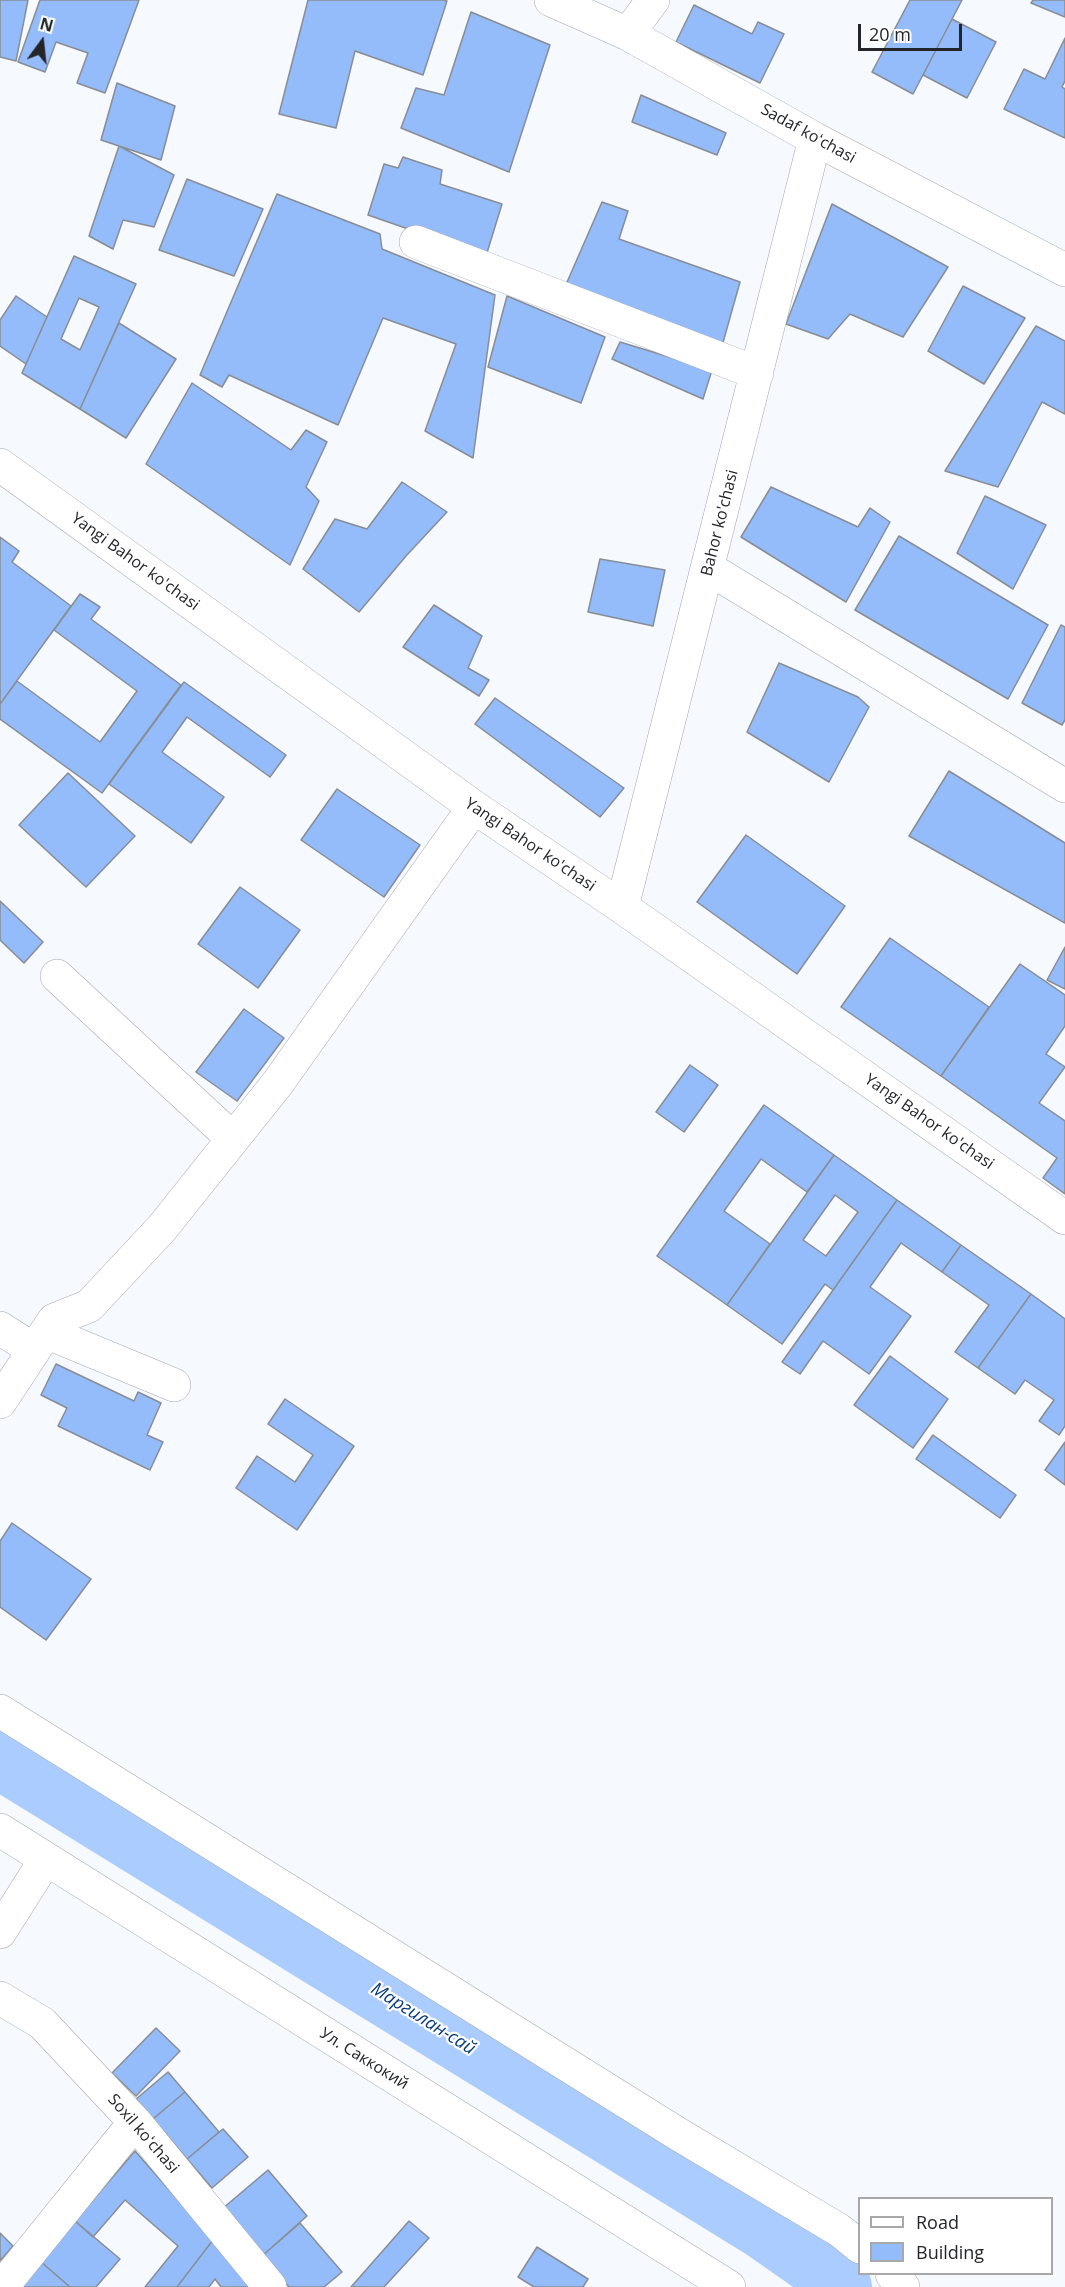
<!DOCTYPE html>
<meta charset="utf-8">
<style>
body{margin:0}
#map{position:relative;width:1065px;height:2287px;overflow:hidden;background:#f6f9fe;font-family:"Open Sans",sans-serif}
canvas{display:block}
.legend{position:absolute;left:858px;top:2197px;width:195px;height:78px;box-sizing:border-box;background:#fff;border:2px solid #a7a8a9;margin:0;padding:8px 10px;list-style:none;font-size:18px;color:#232528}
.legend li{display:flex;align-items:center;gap:12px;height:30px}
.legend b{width:30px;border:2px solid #a7a8a9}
.north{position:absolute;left:12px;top:12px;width:60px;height:60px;-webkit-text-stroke:4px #fff;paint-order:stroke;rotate:15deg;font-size:16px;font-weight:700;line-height:24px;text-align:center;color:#232528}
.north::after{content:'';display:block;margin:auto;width:21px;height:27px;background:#232528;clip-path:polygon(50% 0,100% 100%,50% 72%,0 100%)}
.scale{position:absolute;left:858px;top:24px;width:104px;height:27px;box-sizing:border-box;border:3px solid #232528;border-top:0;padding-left:8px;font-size:18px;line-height:21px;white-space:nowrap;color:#232528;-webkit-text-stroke:4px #fff;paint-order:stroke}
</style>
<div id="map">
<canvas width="1065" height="2287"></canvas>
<ul class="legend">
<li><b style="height:8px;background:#fff"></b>Road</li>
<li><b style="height:16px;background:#94bcfb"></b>Building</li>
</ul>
<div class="north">N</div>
<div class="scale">20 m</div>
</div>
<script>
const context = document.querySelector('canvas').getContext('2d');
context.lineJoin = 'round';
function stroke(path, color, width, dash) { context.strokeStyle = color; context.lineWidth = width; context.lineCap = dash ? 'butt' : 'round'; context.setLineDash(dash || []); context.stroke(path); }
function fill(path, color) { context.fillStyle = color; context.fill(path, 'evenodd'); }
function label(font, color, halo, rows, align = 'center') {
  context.font = font + ' "Open Sans",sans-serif'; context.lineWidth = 4.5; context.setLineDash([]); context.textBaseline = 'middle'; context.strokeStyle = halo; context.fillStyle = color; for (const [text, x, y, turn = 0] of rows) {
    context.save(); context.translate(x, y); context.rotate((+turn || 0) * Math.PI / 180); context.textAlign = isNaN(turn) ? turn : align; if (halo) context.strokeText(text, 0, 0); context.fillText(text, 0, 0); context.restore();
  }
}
stroke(new Path2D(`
 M0,1758L763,2228L820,2268L841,2287`), '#abccfe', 62);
const building = new Path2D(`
 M0,0H28L16,61L0,57Z
 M40,0H139L105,93L77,83L88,53L56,42L45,72L18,62Z
 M308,0H443L447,1L423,75L355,51L336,128L279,114Z
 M910,0H962L913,94L872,72Z
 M1033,0H1065V17L1031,3Z
 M694,5L752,34L758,22L784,34L760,83L676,42Z
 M471,12L550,45L509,172L401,128L416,88L444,95Z
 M952,19L996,42L967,98L923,75Z
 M1065,38V81L1062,87L1065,89V138L1004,109L1024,69L1045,79Z
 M117,83L175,106L161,160L101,140Z
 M641,95L726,133L717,155L632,122Z
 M119,146L174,175L154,227L123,220L113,249L89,236Z
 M403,157L442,170L440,184L502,204L486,256L368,215L384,164L398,168Z
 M187,179L263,209L234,276L159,250Z
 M277,194L380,234L382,249L495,295L473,458L425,431L456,344L383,318L338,425L229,375L222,387L200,375Z
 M602,202L628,211L619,239L740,282L722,346L564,289Z
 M832,204L948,267L903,337L850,314L828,339L786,324Z
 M74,256L136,284L80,409L22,373ZM79,298L99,307L80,350L61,339Z
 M963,286L1025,318L984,384L928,351Z
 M16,296L47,317L26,364L0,346V320Z
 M507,296L605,337L581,403L488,367Z
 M119,323L176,359L126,438L80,409Z
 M1036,326L1065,341V414L1042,402L998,487L945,471Z
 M620,342L712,370L703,399L612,359Z
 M192,383L291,450L306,430L327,442L306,487L319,501L290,565L146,464Z
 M402,482L447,512L406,556L359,612L303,569L335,519L367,529Z
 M771,487L858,527L870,508L890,522L846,602L741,537Z
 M985,496L1046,525L1013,589L957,553Z
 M899,536L1048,625L1008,699L855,610Z
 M0,537L19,551L12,562L71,606L0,704Z
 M600,559L665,570L653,626L588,612Z
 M80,594L100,607L91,619L181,685L102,793L0,719V704L17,681L100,742L137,691L54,630Z
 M434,605L482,636L468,668L489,680L479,696L403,647Z
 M1061,625L1065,627V720L1062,725L1022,703Z
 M779,663L858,697L869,707L829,782L747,732Z
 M184,682L286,755L270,777L187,717L162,752L224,797L191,843L109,784Z
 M495,698L624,788L600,817L475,724Z
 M949,771L1065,843V923L909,836Z
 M68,773L135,836L86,887L19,825Z
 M337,789L420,845L384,897L301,840Z
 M746,835L845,906L797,974L697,902Z
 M240,887L300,930L258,988L198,944Z
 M0,901L43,942L24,963L0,940Z
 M890,938L989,1007L941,1076L841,1007Z
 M1065,947V989L1047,980Z
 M1020,964L1065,995V1026L1046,1054L1065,1067L1039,1103L1065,1121V1194L1043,1178L1057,1158L941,1076Z
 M244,1009L284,1038L237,1101L196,1072Z
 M690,1065L718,1085L684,1132L656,1112Z
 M764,1105L834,1155L807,1192L761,1159L724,1211L770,1244L727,1305L657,1256Z
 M834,1155L897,1200L833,1290L825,1284L782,1344L727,1305ZM835,1195L858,1212L826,1256L803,1240Z
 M897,1200L961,1245L942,1272L901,1243L870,1287L911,1316L869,1374L823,1341L800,1374L782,1362Z
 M961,1245L1031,1294L978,1368L955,1352L989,1305L942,1272Z
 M1031,1294L1065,1319V1426L1059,1435L1039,1421L1054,1400L1025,1380L1015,1394L978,1368Z
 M890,1356L948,1399L913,1448L854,1405Z
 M56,1364L134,1401L138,1392L161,1403L147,1435L163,1442L150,1470L58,1426L67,1408L41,1395Z
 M285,1399L354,1446L297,1530L236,1488L257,1456L295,1482L313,1455L268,1424Z
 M933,1435L1016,1495L1000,1518L916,1459Z
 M1065,1442V1485L1045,1470Z
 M12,1523L91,1579L46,1640L0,1607V1541Z
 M156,2028L180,2051L136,2096L112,2073Z
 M168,2072L185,2092L153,2119L136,2099Z
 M185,2092L219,2132L187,2159L153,2119Z
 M223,2129L248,2157L212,2188L187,2159Z
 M135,2151L213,2240L177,2287H145L178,2246L125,2200L93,2237L75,2221Z
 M268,2170L307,2216L262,2256L222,2209Z
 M75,2221L120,2259L96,2287H70L40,2261Z
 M409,2221L429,2238L384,2287H351Z
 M300,2223L342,2272L324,2287H289L262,2256Z
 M0,2233L13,2246L0,2261Z
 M213,2240L250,2287H221L215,2279L209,2287H177Z
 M537,2247L588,2279L583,2287H534L518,2277Z
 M40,2261L70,2287H18Z`);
fill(building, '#94bcfb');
stroke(building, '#888d95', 1.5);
const minor = new Path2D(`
 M551,0L628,34L815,139L1065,270
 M628,34L653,0
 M416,242L757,373
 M0,465L474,807L622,907L1065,1218
 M708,568L1065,786
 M622,907L815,139
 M57,976L233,1139
 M0,1328L34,1350
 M46,1332L174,1385
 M0,1402L54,1320L89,1306L162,1228L277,1084L474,807
 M0,1711L678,2134L839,2230L860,2247
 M0,1830L729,2287
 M0,1932L46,1859
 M0,1998L42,2023L135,2122L270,2287
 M892,2274L903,2287
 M2,2287L135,2122`);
stroke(minor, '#a4a9b1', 34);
stroke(minor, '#fff', 33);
label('16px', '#232528', '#fff', [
 ["Sadaf koʻchasi",808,134,29],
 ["Bahor ko'chasi",720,523,-76],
 ["Yangi Bahor ko'chasi",135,562,36],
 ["Yangi Bahor ko'chasi",530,845,34],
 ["Yangi Bahor ko'chasi",929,1122,35],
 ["Ул. Саккокий",364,2059,32],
 ["Soxil koʻchasi",143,2134,49]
]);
label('italic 18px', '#073980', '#fff', [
 ["Маргилан-сай",423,2019,32]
]);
</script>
